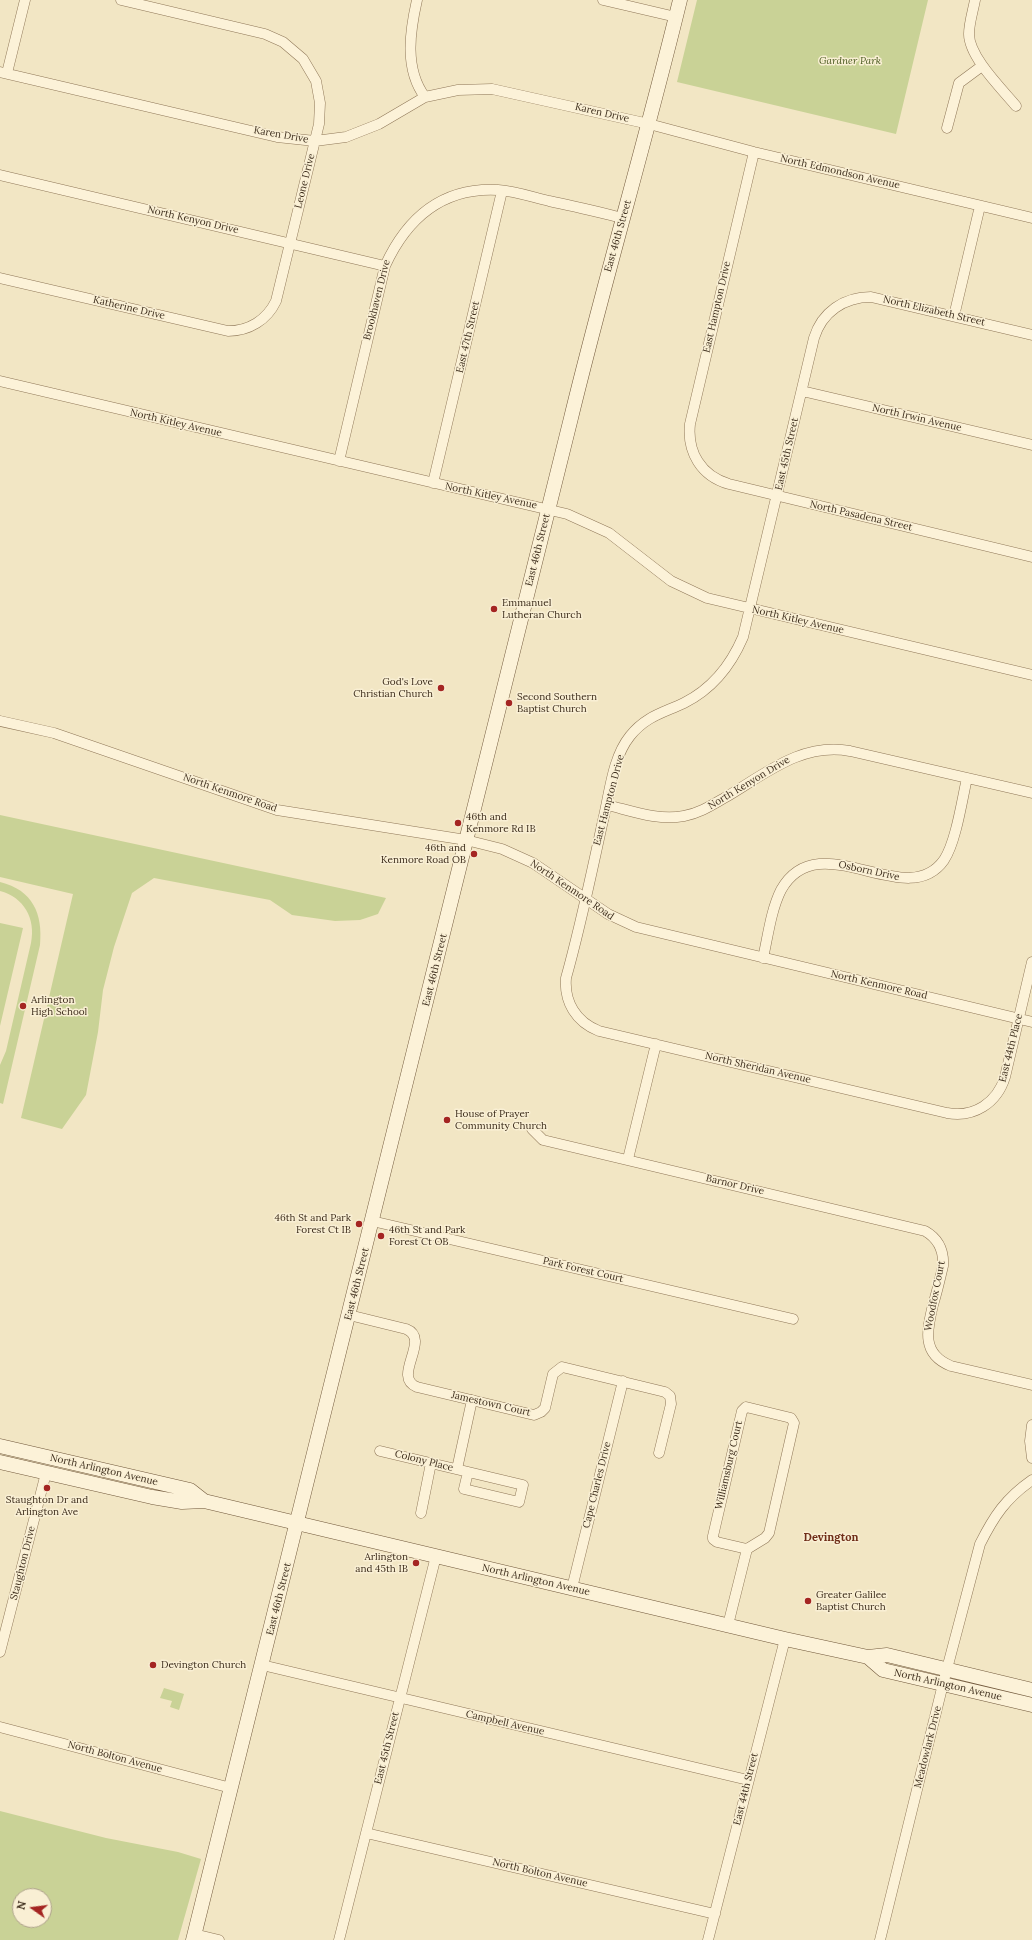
<!DOCTYPE html>
<style>
body{margin:0}
#map{position:relative;width:1032px;height:1940px;overflow:hidden;background:#f2e6c4;font-family:Lora,serif}
canvas{display:block}
.north{position:absolute;left:12px;top:1888px;width:40px;height:40px;box-sizing:border-box;background:#f9efd4;border:1px solid #aea28b;border-radius:50%;rotate:284deg;font-size:11px;font-weight:700;line-height:16px;text-align:center;color:#3e2e1d}
.north::after{content:'';display:block;margin:auto;width:14px;height:18px;background:#a42522;clip-path:polygon(50% 0,100% 100%,50% 72%,0 100%)}
</style>
<div id="map">
<canvas width="1032" height="1940"></canvas>
<div class="north">N</div>
</div>
<script>
const context = document.querySelector('canvas').getContext('2d');
context.lineJoin = 'round';
function fill(path, color) { context.fillStyle = color; context.fill(path, 'evenodd'); }
function stroke(path, color, width, dash) { context.strokeStyle = color; context.lineWidth = width; context.lineCap = dash ? 'butt' : 'round'; context.setLineDash(dash || []); context.stroke(path); }
function label(font, color, halo, rows, align = 'center') {
  context.font = font + ' Lora,serif'; context.lineWidth = 3; context.setLineDash([]); context.textBaseline = 'middle'; context.strokeStyle = halo; context.fillStyle = color; for (const [text, x, y, turn = 0] of rows) {
    context.save(); context.translate(x, y); context.rotate((+turn || 0) * Math.PI / 180); context.textAlign = isNaN(turn) ? turn : align; if (halo) context.strokeText(text, 0, 0); context.fillText(text, 0, 0); context.restore();
  }
}
fill(new Path2D(`
 M697,0H928L896,134L677,82Z
 M0,815L386,898L378,914L360,920L335,921L292,915L270,900L154,878L132,893L114,947L103,990L98,1032L86,1095L62,1129L21,1118L73,894L0,877Z
 M0,882C33,890 43,914 40,945L3,1104L0,1103V1065L6,1051L31,943C36,919 24,897 0,891Z
 M0,923L23,928L0,1026Z
 M164,1688L184,1694L179,1710L170,1707L172,1701L160,1698Z
 M0,1811L106,1838L178,1852L201,1859L178,1940H0ZM20,1896H44V1920H20Z`), '#c9d296');
const minor = new Path2D(`
 M417,0C410,31 404,69 425,97
 M603,0L676,17
 M975,0C973,11 969,23 969,34C969,57 1002,89 1016,106
 M0,72L277,137L315,141L346,137L379,124L425,97L458,90L492,89L649,124L754,152L1032,218
 M7,73L25,0
 M947,128L959,83L982,66
 M754,152L690,424C687,452 701,476 729,484L1032,557
 M0,175L385,266
 M0,278L228,331C249,331 267,320 276,301L319,124L320,103L316,81L303,59L283,42L265,34L121,0
 M954,316L980,206
 M1032,335L871,297C844,297 822,312 814,338L743,637C731,665 712,689 684,703C663,713 646,716 630,736C613,757 610,790 604,816C592,870 581,925 566,978C564,1002 576,1022 599,1031L947,1113C974,1118 997,1103 1005,1077L1032,962
 M0,381L567,514L609,533L671,581L707,598L1032,675
 M802,391L1032,445
 M339,461L385,266C407,218 442,187 498,190C515,191 532,197 549,201C574,206 598,212 623,218
 M433,483L502,191
 M0,721L54,733L277,810L466,840L502,849L533,863L608,914L636,927L1032,1022
 M607,805C632,811 658,821 684,816C700,813 712,805 726,797C765,774 802,742 850,751L1032,793
 M763,958C768,936 771,910 781,890C819,822 906,914 944,860C956,842 962,800 967,778
 M532,1129L543,1140L925,1231C939,1239 944,1251 943,1266C940,1279 937,1292 933,1305C927,1330 921,1354 951,1366L1032,1385
 M628,1159L656,1044
 M372,1221L793,1319
 M349,1315L406,1329C432,1339 391,1377 417,1387L534,1415L541,1412L545,1408L553,1374L562,1367L665,1392L670,1396L671,1404L659,1453
 M746,1407L791,1418L794,1423L769,1533L765,1538L747,1549L717,1542L713,1539V1536L742,1411Z
 M1032,1425L1030,1441L1032,1458
 M380,1451L523,1485L519,1502L464,1489L468,1472
 M457,1469L472,1400
 M421,1513L431,1463
 M572,1588L623,1381
 M728,1625L747,1549
 M0,1652L46,1473
 M262,1665L748,1780
 M0,1727L231,1788
 M366,1833L715,1914
 M194,1934L219,1940
 M339,1940L436,1556
 M708,1940L785,1639
 M880,1940L943,1684L980,1544C994,1516 1006,1498 1032,1480`);
const secondary = new Path2D(`
 M0,1446L190,1490L204,1501
 M0,1462L152,1497L182,1502L204,1501L785,1639L868,1657L887,1655L1032,1690
 M868,1657L883,1670L1032,1705
 M193,1940C319,1433 445,926 571,418C605,278 646,140 680,0`);
stroke(minor, '#8f7758', 11);
stroke(secondary, '#71583b', 15);
stroke(minor, '#fcf2d8', 10);
stroke(secondary, '#fcf2d8', 14);
for (const [x, y, r, color] of [
 [494,609,4,"#a42522"],
 [441,688,4,"#a42522"],
 [509,703,4,"#a42522"],
 [458,823,4,"#a42522"],
 [474,854,4,"#a42522"],
 [23,1006,4,"#a42522"],
 [447,1120,4,"#a42522"],
 [359,1224,4,"#a42522"],
 [381,1236,4,"#a42522"],
 [47,1488,4,"#a42522"],
 [416,1563,4,"#a42522"],
 [808,1601,4,"#a42522"],
 [153,1665,4,"#a42522"]
]) { const dot = new Path2D(); dot.arc(x, y, r, 0, 2 * Math.PI); context.fillStyle = color; context.fill(dot); stroke(dot, '#f9efd4', 1.5); }
label('italic 10px', '#4c5c22', '#f9efd4', [
 ["Gardner Park",850,61]
]);
label('10px', '#3e2e1d', '#f9efd4', [
 ["Karen Drive",602,113,13],
 ["Karen Drive",281,135,10],
 ["North Edmondson Avenue",840,172,13],
 ["Leone Drive",305,181,-76],
 ["North Kenyon Drive",193,220,13],
 ["East 46th Street",618,236,-74],
 ["Brookhaven Drive",377,300,-76],
 ["East Hampton Drive",717,307,-77],
 ["Katherine Drive",129,308,13],
 ["North Elizabeth Street",934,311,13],
 ["East 47th Street",468,337,-77],
 ["North Irwin Avenue",917,418,13],
 ["North Kitley Avenue",176,423,13],
 ["East 45th Street",787,454,-77],
 ["North Kitley Avenue",491,496,12],
 ["North Pasadena Street",861,516,13],
 ["East 46th Street",538,550,-76],
 ["North Kitley Avenue",798,620,13],
 ["North Kenyon Drive",749,783,-31],
 ["North Kenmore Road",230,793,19],
 ["East Hampton Drive",609,800,-75],
 ["Osborn Drive",869,871,12],
 ["North Kenmore Road",572,890,34],
 ["East 46th Street",435,970,-76],
 ["North Kenmore Road",879,985,13],
 ["East 44th Place",1011,1048,-76],
 ["North Sheridan Avenue",758,1068,13],
 ["Barnor Drive",735,1185,13],
 ["Park Forest Court",583,1270,13],
 ["East 46th Street",357,1284,-76],
 ["Woodfox Court",935,1296,-79],
 ["Jamestown Court",491,1404,13],
 ["Colony Place",424,1461,14],
 ["Williamsburg Court",729,1465,-77],
 ["North Arlington Avenue",104,1470,13],
 ["Cape Charles Drive",597,1485,-76],
 ["Staughton Drive",23,1563,-76],
 ["North Arlington Avenue",536,1580,13],
 ["East 46th Street",279,1599,-76],
 ["North Arlington Avenue",948,1685,13],
 ["Campbell Avenue",505,1723,13],
 ["Meadowlark Drive",928,1747,-76],
 ["East 45th Street",387,1748,-76],
 ["North Bolton Avenue",115,1757,15],
 ["East 44th Street",746,1789,-76],
 ["North Bolton Avenue",540,1873,13]
]);
label('10px', '#3e2e1d', '#f9efd4', [
 ["Emmanuel",502,603],
 ["Lutheran Church",502,615],
 ["God's Love",433,682,"right"],
 ["Christian Church",433,694,"right"],
 ["Second Southern",517,697],
 ["Baptist Church",517,709],
 ["46th and",466,817],
 ["Kenmore Rd IB",466,829],
 ["46th and",466,848,"right"],
 ["Kenmore Road OB",466,860,"right"],
 ["Arlington",31,1000],
 ["High School",31,1012],
 ["House of Prayer",455,1114],
 ["Community Church",455,1126],
 ["46th St and Park",351,1218,"right"],
 ["Forest Ct IB",351,1230,"right"],
 ["46th St and Park",389,1230],
 ["Forest Ct OB",389,1242],
 ["Staughton Dr and",47,1500,"center"],
 ["Arlington Ave",47,1512,"center"],
 ["Arlington",408,1557,"right"],
 ["and 45th IB",408,1569,"right"],
 ["Greater Galilee",816,1595],
 ["Baptist Church",816,1607],
 ["Devington Church",161,1665]
], 'left');
label('bold 11px', '#6f2d18', '#f9efd4', [
 ["Devington",831,1538]
]);
</script>
